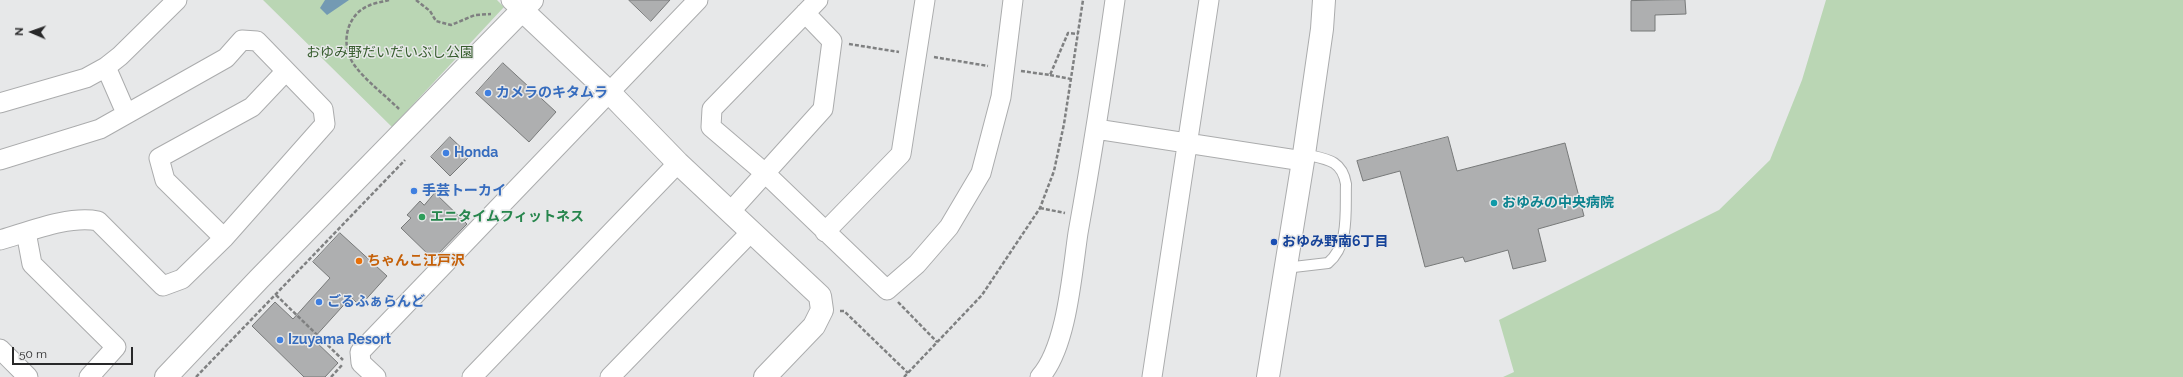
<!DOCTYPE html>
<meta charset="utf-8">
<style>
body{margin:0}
#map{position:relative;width:2183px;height:377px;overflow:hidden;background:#e7e8e9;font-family:Raleway,sans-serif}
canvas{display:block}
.north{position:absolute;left:12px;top:12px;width:40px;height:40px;-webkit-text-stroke:3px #e7e8e9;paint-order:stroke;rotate:272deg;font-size:11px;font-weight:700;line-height:16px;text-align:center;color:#282829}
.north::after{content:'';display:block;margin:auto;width:14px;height:18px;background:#282829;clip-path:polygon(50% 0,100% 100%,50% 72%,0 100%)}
.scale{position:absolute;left:12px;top:347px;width:121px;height:18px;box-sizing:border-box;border:2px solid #282829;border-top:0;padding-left:5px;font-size:12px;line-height:14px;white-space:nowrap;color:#282829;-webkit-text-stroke:3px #e7e8e9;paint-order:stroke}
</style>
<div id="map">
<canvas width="2183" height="377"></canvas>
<div class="north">N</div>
<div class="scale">50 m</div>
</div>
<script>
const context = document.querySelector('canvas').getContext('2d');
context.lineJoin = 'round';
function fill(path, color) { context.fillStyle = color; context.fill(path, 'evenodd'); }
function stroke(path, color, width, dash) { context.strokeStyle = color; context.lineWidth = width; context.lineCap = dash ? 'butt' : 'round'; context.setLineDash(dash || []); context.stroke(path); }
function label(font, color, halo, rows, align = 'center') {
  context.font = font + ' Raleway,"Noto Sans JP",sans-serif'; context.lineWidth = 3; context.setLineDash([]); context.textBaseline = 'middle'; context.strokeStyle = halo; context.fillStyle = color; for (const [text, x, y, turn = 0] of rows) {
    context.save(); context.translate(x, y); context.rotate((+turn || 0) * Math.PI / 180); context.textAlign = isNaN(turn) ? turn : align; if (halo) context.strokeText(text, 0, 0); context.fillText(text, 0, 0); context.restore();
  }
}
fill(new Path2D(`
 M263,0H497L504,7L392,127Z
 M1826,0H2183V377H1503L1514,372L1499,320L1719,210L1770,160L1802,80Z`), '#bad6b4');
fill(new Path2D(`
 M325,0H349L327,15L320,8Z`), '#739ab3');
const building = new Path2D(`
 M629,0H670L651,21Z
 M1685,0L1686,14L1655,15V31H1631V1Z
 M503,63L556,112L529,142L476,93Z
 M450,137L470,156L450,176L431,157Z
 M1448,137L1457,171L1565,143L1584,216L1538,229L1546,261L1513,269L1508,250L1465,262L1463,257L1425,267L1400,171L1363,181L1357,161Z
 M435,193L467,224L433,259L401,228L411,218L407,215L420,201L424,205Z
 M340,233L387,276L360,306L351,297L313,339L338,363L325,377H304L252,326L275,302L293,319L330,278L313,262Z`);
fill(building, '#aeafb0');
stroke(building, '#777979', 1);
const lane = new Path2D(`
 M1285,268L1328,263C1350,245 1345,210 1346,184C1342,159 1325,159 1304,154`);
const street = new Path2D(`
 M511,0L522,10
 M818,0L712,109L711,127L766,174L887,290L917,264L949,227L981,173L1001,97L1013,0
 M106,67L126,113
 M0,103L86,78L106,67L120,56L177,0
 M1096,129L1303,161
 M0,160L100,129L226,58L242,40L257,41L323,109L325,124L224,238L182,279L163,286L98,221C69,215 28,232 0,240
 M730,212L823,109L832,41L805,13
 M26,232L32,264L116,347L89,377
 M825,232L901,154L925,0
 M224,238L165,180L159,158L252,107L286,71
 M0,349L28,377
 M376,377L361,363L360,352L698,0
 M472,377L678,163
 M610,377L751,232
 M1040,377C1067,347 1072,273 1078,233C1092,155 1104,78 1115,0
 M1152,377L1209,0`);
const secondary = new Path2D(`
 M522,10L609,92L678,163L820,296L822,310L814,326L765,377
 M166,377L259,279L532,0
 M1268,377L1303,161L1322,29L1324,0`);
stroke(lane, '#abacad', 12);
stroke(street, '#abacad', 21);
stroke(secondary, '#abacad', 24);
stroke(new Path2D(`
 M389,0C382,2 374,3 368,6C345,16 340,47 355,66C367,82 385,95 399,109
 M416,0L430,11L436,21L451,25L475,15L491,14
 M849,44L899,52
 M934,57L988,66
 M1021,71L1050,75L1068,33L1078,34
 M1050,75L1071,79
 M1040,208L1065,213
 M276,295L343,360
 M898,302L937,342
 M840,311H844L908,373
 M196,377L405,160
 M331,377L343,364
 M904,377L982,295L1040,208L1054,171L1064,124L1083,0`), '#7f8081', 2.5, [4, 2]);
stroke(lane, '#fff', 10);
stroke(street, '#fff', 19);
stroke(secondary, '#fff', 22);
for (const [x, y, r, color] of [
 [488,93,4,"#3f7fe0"],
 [446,153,4,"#3f7fe0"],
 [414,191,4,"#3f7fe0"],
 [1494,203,4,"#0f9aa8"],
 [422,217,4,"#2e9e5b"],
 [1274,242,4,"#1a4fb4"],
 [359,261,4,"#e8710a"],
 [319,302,4,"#3f7fe0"],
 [280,340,4,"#3f7fe0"]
]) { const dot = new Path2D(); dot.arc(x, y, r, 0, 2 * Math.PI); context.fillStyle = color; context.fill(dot); stroke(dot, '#e7e8e9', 1.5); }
label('14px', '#375d2e', '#e7e8e9', [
 ["おゆみ野だいだいぶし公園",390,53]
]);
label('bold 14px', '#366cbe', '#e7e8e9', [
 ["カメラのキタムラ",496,93],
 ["Honda",454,153],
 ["手芸トーカイ",422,191],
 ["ごるふぁらんど",327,302],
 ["Izuyama Resort",288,340]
], 'left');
label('bold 14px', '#0d838f', '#e7e8e9', [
 ["おゆみの中央病院",1502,203]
], 'left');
label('bold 14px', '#27864d', '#e7e8e9', [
 ["エニタイムフィットネス",430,217]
], 'left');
label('bold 14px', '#164399', '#e7e8e9', [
 ["おゆみ野南6丁目",1282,242]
], 'left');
label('bold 14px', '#c56008', '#e7e8e9', [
 ["ちゃんこ江戸沢",367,261]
], 'left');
</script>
